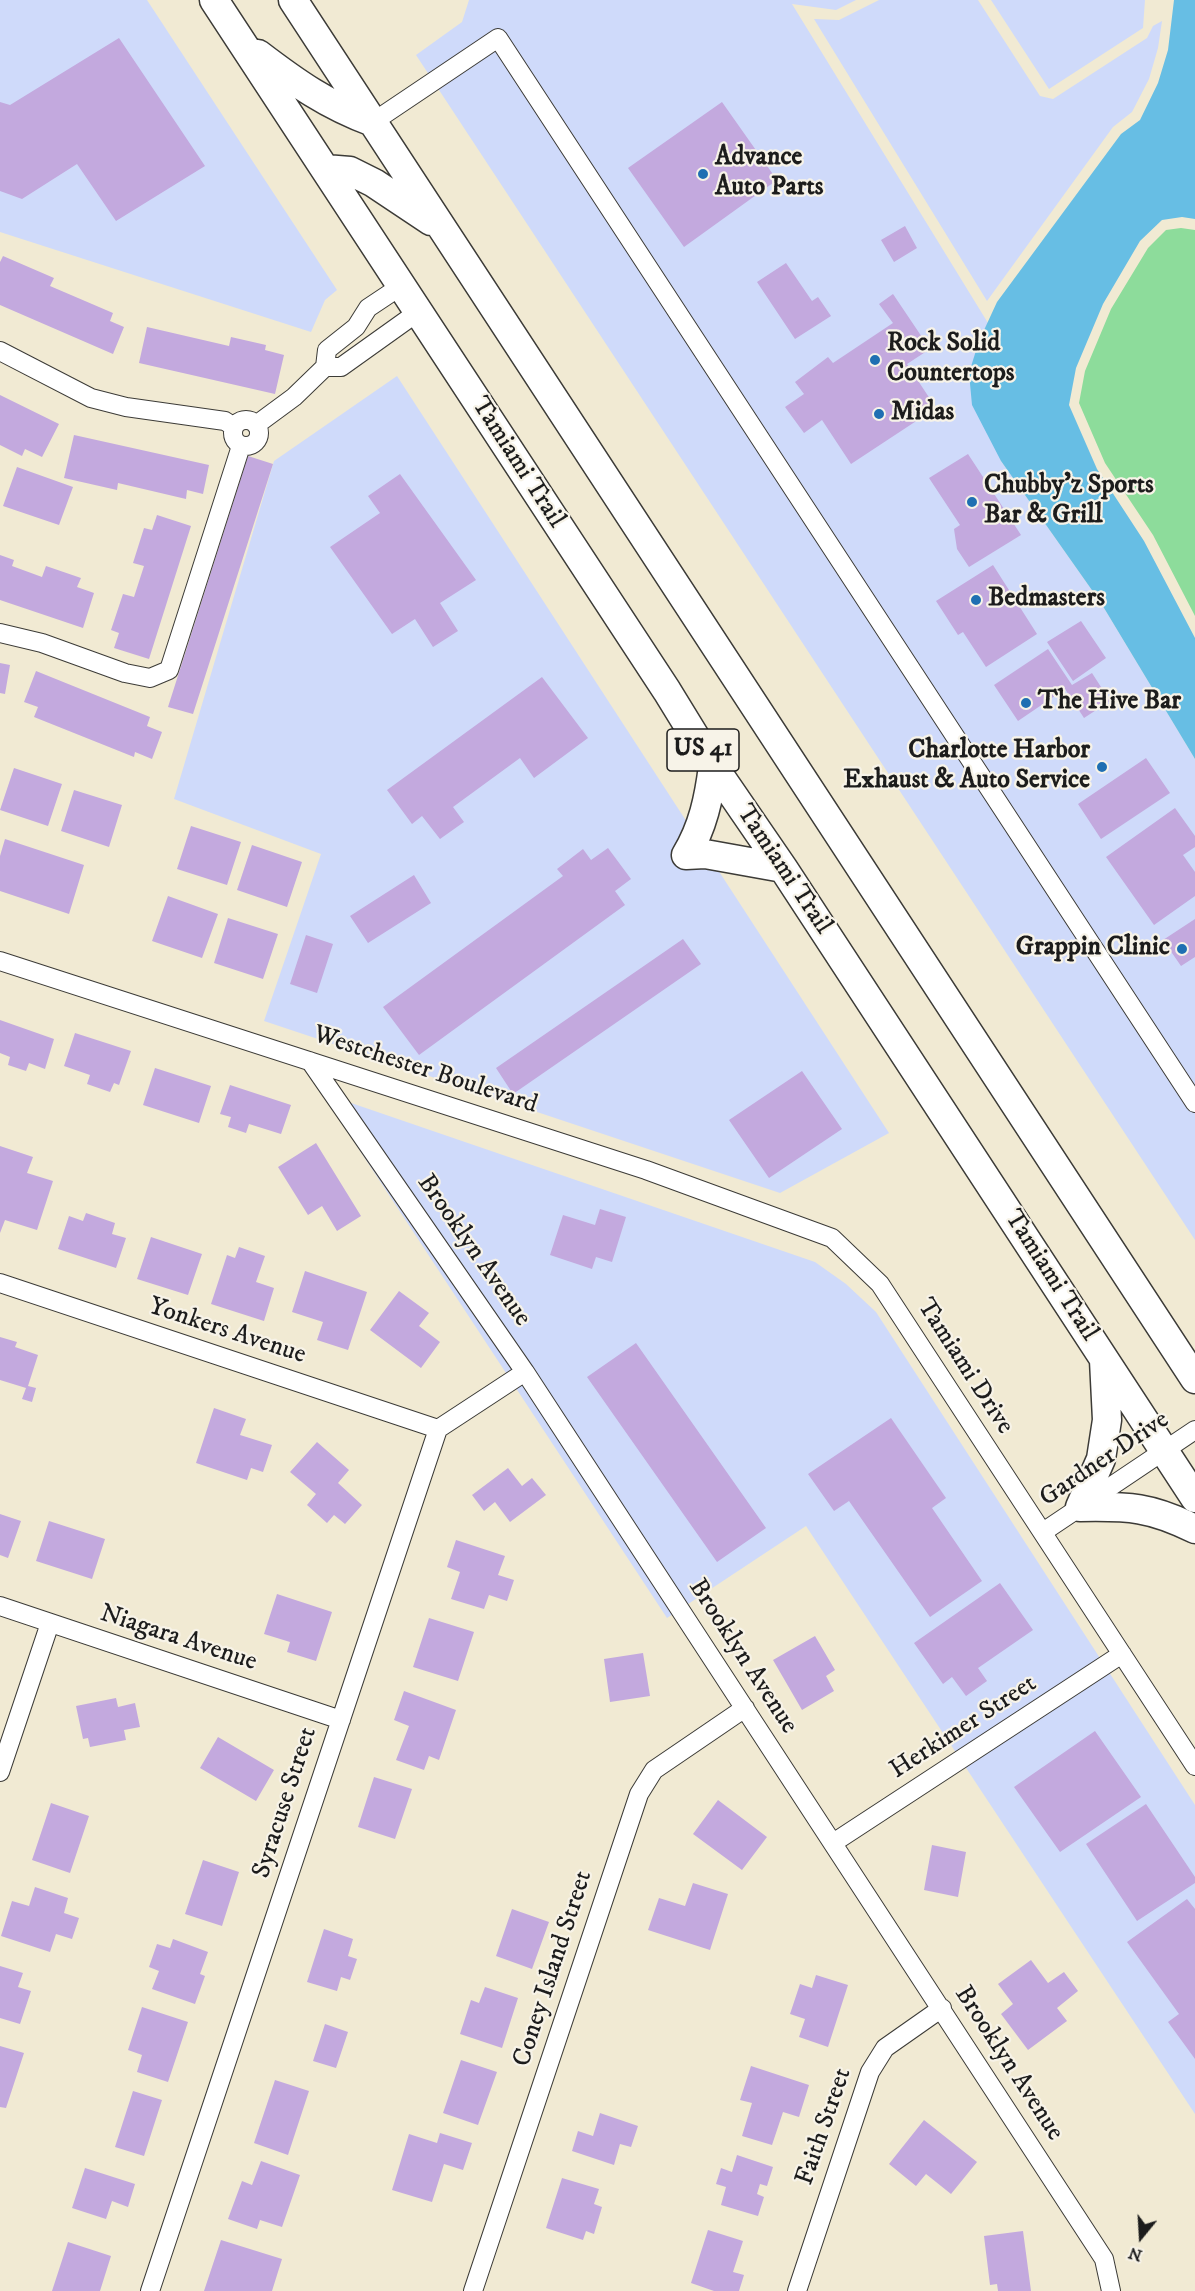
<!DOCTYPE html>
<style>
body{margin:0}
#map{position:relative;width:1195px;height:2291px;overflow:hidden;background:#f1ead3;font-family:"IM FELL DW Pica",serif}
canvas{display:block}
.north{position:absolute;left:1111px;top:2207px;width:60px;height:60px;-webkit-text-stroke:4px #f7f3e8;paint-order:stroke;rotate:198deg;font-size:16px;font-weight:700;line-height:24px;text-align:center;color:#1c1c1c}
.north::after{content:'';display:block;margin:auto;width:21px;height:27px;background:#1c1c1c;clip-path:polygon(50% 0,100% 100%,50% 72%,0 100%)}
</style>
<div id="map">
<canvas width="1195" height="2291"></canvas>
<div class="north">N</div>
</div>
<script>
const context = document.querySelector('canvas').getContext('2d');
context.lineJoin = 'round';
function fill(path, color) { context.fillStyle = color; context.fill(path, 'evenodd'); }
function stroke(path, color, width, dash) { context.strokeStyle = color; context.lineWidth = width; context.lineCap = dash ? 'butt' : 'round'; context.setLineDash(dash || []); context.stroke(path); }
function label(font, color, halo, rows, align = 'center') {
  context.font = font + ' "IM FELL DW Pica",serif'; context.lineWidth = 4.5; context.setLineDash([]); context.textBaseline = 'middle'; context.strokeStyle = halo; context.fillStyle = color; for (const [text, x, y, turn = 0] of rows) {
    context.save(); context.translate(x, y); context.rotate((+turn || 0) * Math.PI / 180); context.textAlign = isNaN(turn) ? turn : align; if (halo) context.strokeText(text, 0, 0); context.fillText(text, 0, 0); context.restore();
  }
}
fill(new Path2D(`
 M0,0H147L337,290L325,300L311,332L0,232Z
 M469,0H856L836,10L792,4L988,323L979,341L1001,461L1101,603L1195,759V1240L416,55L462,22Z
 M879,0H978L1040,96L1053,99L1147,38L1153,26L1162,21L1158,48L1149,79L1132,112L1113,127L987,301L814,19L839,20Z
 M991,0H1145L1143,28L1049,89Z
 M397,376L889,1133L780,1193L264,1021L321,854L174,799L274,461Z
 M322,1093L815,1262L846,1284L876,1312L1195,1805V2114L806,1526L667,1618Z`), '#cfdafa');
fill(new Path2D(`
 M1181,228L1195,230V616L1153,535L1105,463L1079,403L1085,371L1111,309L1148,248L1166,230Z`), '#8ddc9b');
fill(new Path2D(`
 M1174,0H1195V219L1182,217L1162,220L1140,241L1103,304L1076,368L1069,405L1097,469L1144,541L1195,638V759L1101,603L1001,461L972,405L969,373L979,341L997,302L1121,134L1140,120L1158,83L1168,50Z`), '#67bee4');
fill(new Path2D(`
 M119,38L205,166L116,221L77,164L22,199L0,191V102L10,105Z
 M722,102L777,180L684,247L628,168Z
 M905,226L917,248L894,262L881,240Z
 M3,256L54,278L50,286L113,313L110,321L124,327L113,354L0,305V262Z
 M786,263L812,301L818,297L831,316L795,339L757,282Z
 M893,294L930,349L907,364L936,408L851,464L822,420L804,433L785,407L804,394L795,382L828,357L833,363L893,323L879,304Z
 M147,327L229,346L231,337L266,345L265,350L284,355L275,394L139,363Z
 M0,395L59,424L42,457L25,449L22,456L0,445Z
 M74,435L209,465L203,494L187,490L186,499L118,483L117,490L64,478Z
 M968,454L1021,535L969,567L957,549L954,529L960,525L929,478Z
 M248,456L273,464L193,714L168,707Z
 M17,467L73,487L59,525L3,506Z
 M400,474L476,580L440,603L458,631L433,647L415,619L392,634L330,547L380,513L368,496Z
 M157,515L191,526L149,659L114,648L119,633L111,630L123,594L134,597L144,566L133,563L144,528L152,530Z
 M0,555L14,560L12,566L42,577L46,566L81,578L77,587L94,593L83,628L0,600Z
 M993,565L1037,634L986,667L963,632L958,635L936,601Z
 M1081,621L1106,658L1073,681L1047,642Z
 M1048,649L1072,685L1092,673L1110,701L1084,718L1065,689L1018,721L994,685Z
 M0,663L10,665L5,694L0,693Z
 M36,671L150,717L147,726L162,732L152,759L135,752L134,757L34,717L38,707L24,702Z
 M542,677L588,738L534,778L520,758L453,807L464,822L440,839L422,816L412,824L387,790Z
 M1146,758L1170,793L1101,839L1078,804Z
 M14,768L62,784L48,826L0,810Z
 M74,790L122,805L109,847L61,831Z
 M1175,808L1195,836V847L1183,855L1195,872V896L1154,925L1106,857Z
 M191,826L241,842L227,885L177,869Z
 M5,839L84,865L69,914L0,891V856Z
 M252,845L302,862L287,907L237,890Z
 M608,848L631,879L615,891L625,905L419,1055L383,1007L563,876L557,869L583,849L591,860Z
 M414,875L431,903L368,943L350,916Z
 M168,896L218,914L202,958L152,941Z
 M228,918L278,934L263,979L214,963Z
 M1195,919V957L1181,966L1163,940Z
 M306,935L333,944L317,993L290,984Z
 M683,939L701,964L513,1094L496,1068Z
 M0,1020L54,1039L45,1069L29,1063L26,1071L8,1065L10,1057L0,1053Z
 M75,1033L131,1051L119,1085L114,1083L110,1092L87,1084L90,1075L64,1066Z
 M155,1068L211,1086L199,1123L143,1105Z
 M802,1071L842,1129L769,1178L729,1120Z
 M230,1085L291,1105L281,1134L249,1124L246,1133L228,1127L231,1117L220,1114Z
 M316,1143L361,1216L337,1231L322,1206L308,1215L278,1167Z
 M0,1146L33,1157L27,1173L53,1181L37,1230L5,1220L0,1233Z
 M600,1209L626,1217L612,1262L596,1257L592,1269L550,1255L563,1215L595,1225Z
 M86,1213L115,1223L112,1234L126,1238L116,1268L58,1249L69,1216L83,1221Z
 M151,1237L202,1254L188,1295L137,1279Z
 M239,1247L265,1256L256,1282L274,1288L264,1321L211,1304L227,1255L235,1258Z
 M305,1271L367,1292L348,1350L317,1340L323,1322L292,1312Z
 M399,1291L429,1313L419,1326L440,1342L421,1368L370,1330Z
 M0,1337L17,1342L15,1347L38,1355L28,1386L36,1388L32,1402L22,1399L26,1388L0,1380Z
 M636,1343L766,1528L717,1562L587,1377Z
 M214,1408L246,1419L240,1435L272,1445L263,1472L251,1468L247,1480L196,1463Z
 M891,1418L946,1498L932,1508L982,1581L930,1617L849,1501L834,1511L808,1474Z
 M317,1442L349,1470L338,1483L362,1505L345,1524L334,1515L327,1523L307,1505L316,1494L290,1472Z
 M508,1468L522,1486L532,1478L546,1495L510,1522L495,1502L484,1511L472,1495Z
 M0,1514L21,1521L8,1558L0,1555Z
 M49,1521L105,1539L92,1579L36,1561Z
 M456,1540L505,1556L498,1575L514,1580L507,1601L489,1595L484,1609L451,1599L460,1572L447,1567Z
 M1000,1583L1033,1630L978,1668L987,1681L966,1696L952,1677L943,1684L914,1643Z
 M277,1594L332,1612L316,1661L287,1652L290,1642L264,1634Z
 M429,1618L474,1632L458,1681L413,1667Z
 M815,1636L835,1670L826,1676L834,1691L802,1710L773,1660Z
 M643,1653L650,1696L610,1702L604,1659Z
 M404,1691L456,1710L439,1760L429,1756L424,1770L396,1760L409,1726L394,1720Z
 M116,1698L118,1707L135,1703L140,1727L124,1730L126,1740L90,1747L88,1738L83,1739L76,1706Z
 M1095,1731L1141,1797L1060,1852L1014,1787Z
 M218,1737L274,1770L256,1801L200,1768Z
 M374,1777L412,1789L395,1839L358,1827Z
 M718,1800L767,1837L742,1870L693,1834Z
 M51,1803L89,1816L70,1873L32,1860Z
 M1146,1804L1195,1877V1883L1137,1921L1086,1844Z
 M932,1845L966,1852L958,1897L924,1890Z
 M203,1860L239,1872L222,1926L185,1914Z
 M693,1883L728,1894L710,1950L648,1930L659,1898L685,1906Z
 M35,1887L68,1898L64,1913L79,1918L72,1939L56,1934L50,1952L1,1936L12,1901L29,1906Z
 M1187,1899L1195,1909V2059L1168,2022L1179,2014L1127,1942Z
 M512,1909L549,1922L532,1969L496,1956Z
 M324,1929L353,1939L348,1956L357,1959L350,1980L341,1977L337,1991L307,1982Z
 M173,1939L208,1952L200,1974L205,1976L195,2004L152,1989L159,1971L149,1967L157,1944L170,1948Z
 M1031,1960L1048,1983L1064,1972L1078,1991L1057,2008L1067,2021L1028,2050L1001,2014L1013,2004L998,1984Z
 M0,1966L23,1973L18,1987L31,1991L20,2024L0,2018Z
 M816,1975L848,1985L828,2047L799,2037L805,2019L790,2014L800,1984L812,1988Z
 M485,1987L518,1998L502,2048L460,2034L471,2000L479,2003Z
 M142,2007L188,2022L168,2082L137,2072L142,2055L128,2050Z
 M325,2024L348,2032L336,2068L313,2061Z
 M0,2046L24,2053L6,2108L0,2107Z
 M461,2060L497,2072L478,2125L443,2113Z
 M751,2066L809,2085L799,2117L783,2112L772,2145L742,2136L752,2103L740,2100Z
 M275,2080L309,2091L288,2155L254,2143Z
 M133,2091L162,2100L144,2156L115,2147Z
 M600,2113L638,2126L631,2147L620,2144L614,2165L572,2151L578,2131L593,2136Z
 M924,2120L977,2162L951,2194L926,2174L916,2186L889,2164Z
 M440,2133L472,2143L463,2170L444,2164L432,2202L392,2190L409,2134L437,2143Z
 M737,2155L773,2167L767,2186L760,2184L757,2194L764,2197L758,2216L721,2205L726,2187L716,2184L721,2168L732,2172Z
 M261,2161L300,2175L282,2227L260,2220L257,2229L228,2219L242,2181L252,2185Z
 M85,2168L135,2184L128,2207L112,2201L106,2219L72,2208Z
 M562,2178L599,2189L594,2204L602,2207L594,2234L586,2231L583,2240L546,2228Z
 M708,2230L743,2241L733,2272L744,2275L739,2291H714L691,2283Z
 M1023,2231L1031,2291H998L997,2284L990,2285L984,2236Z
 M221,2240L282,2259L272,2291H204Z
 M68,2242L111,2256L100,2291H52Z`), '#c3a9de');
const minor = new Path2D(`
 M373,122L498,38L1195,1103
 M0,351L91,398L126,407L225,421L234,427
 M325,367H341L418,312
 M233 433a13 13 0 1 1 26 0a13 13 0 1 1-26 0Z
 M256,425L294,397L325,367L327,350L356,327L368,308L401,286
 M0,633L42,643L125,673L150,678L169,670L241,446
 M0,961L646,1170L832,1238L880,1284L1195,1766
 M310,1061L525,1372L1104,2259L1111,2291
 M0,1283L438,1429
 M1043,1532L1195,1430
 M0,1606L341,1720
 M0,1772L50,1623
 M833,1843L1122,1654
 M150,2291L438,1429L525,1372
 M473,2291L639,1794L654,1770L745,1708
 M797,2291L870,2072L885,2048L942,2008`);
const primary = new Path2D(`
 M214,0L667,691L713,766L783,868L1195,1498
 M293,0L1195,1379
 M258,54C296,83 327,105 373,122
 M325,169L350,171L374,183L431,221
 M686,855L705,854L783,868
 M686,855C703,827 709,798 713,766
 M1104,1360L1107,1420L1101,1459L1080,1507C1129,1506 1151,1507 1195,1529`);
stroke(minor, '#3c3b37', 20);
stroke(primary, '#3c3b37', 31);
stroke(minor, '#fff', 18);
stroke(primary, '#fff', 28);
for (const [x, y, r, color] of [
 [703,174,6,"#1f6fb2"],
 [875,360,6,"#1f6fb2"],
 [879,414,6,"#1f6fb2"],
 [972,502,6,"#1f6fb2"],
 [976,600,6,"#1f6fb2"],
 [1026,703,6,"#1f6fb2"],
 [1102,767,6,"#1f6fb2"],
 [1182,949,6,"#1f6fb2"]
]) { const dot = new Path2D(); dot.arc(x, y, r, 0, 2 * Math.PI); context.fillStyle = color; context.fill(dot); stroke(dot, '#f7f3e8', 2); }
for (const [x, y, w] of [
 [703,750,72]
]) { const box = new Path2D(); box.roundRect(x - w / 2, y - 21, w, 42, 4.5); context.fillStyle = '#f7f3e8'; context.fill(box); stroke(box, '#1c1c1c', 1.5); }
label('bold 24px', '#1c1c1c', null, [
 ["US 41",703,750]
]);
label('bold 26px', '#1c1c1c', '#f7f3e8', [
 ["Advance",715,159],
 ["Auto Parts",715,189],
 ["Rock Solid",887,345],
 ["Countertops",887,375],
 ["Midas",891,414],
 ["Chubby'z Sports",984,487],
 ["Bar & Grill",984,517],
 ["Bedmasters",988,600],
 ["The Hive Bar",1038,703],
 ["Charlotte Harbor",1090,752,"right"],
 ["Exhaust & Auto Service",1090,782,"right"],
 ["Grappin Clinic",1170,949,"right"]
], 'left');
label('26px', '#1c1c1c', '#f7f3e8', [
 ["Tamiami Trail",517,463,57],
 ["Tamiami Trail",783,870,56],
 ["Westchester Boulevard",425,1071,18],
 ["Brooklyn Avenue",473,1251,55],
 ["Tamiami Trail",1050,1276,57],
 ["Yonkers Avenue",227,1332,18],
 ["Tamiami Drive",964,1367,57],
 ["Gardner Drive",1105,1460,-34],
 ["Niagara Avenue",178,1639,18],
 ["Brooklyn Avenue",742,1657,57],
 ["Herkimer Street",964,1728,-33],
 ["Syracuse Street",286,1803,-72],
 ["Coney Island Street",554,1969,-72],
 ["Brooklyn Avenue",1008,2064,57],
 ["Faith Street",825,2127,-71]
]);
</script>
